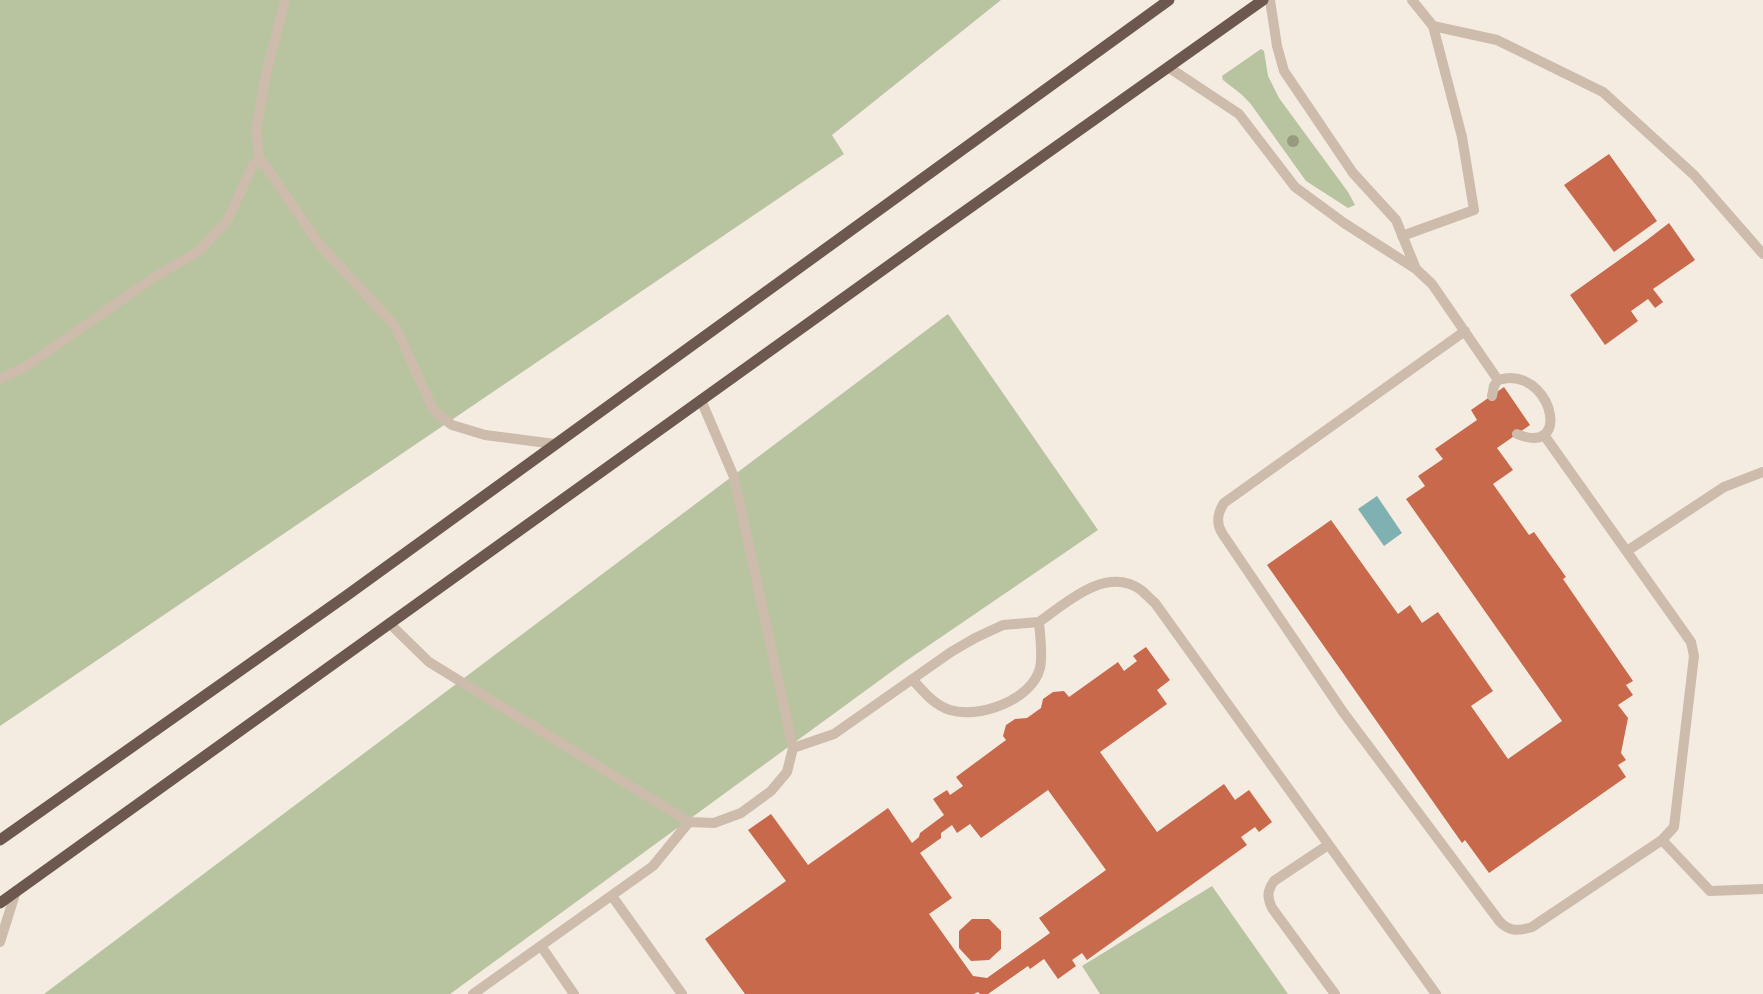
<!DOCTYPE html>
<style>
body{margin:0}
canvas{display:block;background:#f4ebe1}
</style>
<canvas width="1763" height="994"></canvas>
<script>
const context = document.querySelector('canvas').getContext('2d');
context.lineJoin = 'round';
function fill(path, color) { context.fillStyle = color; context.fill(path, 'evenodd'); }
function stroke(path, color, width, dash) { context.strokeStyle = color; context.lineWidth = width; context.lineCap = dash ? 'butt' : 'round'; context.setLineDash(dash || []); context.stroke(path); }
fill(new Path2D(`
 M0,0H1001L832,135L844,154L0,726Z
 M1261,49L1264,51L1268,76L1279,98L1348,192L1355,205L1348,208L1306,181L1250,103L1241,94L1223,80L1222,76Z
 M948,314L1098,530L906,661L450,994H44Z
 M1212,886L1288,994H1100L1082,966Z`), '#b8c4a0');
fill(new Path2D(`
 M1377,496L1402,533L1384,546L1358,509Z`), '#7fb0b2');
fill(new Path2D(`
 M1609,154L1657,221L1614,252L1564,185Z
 M1669,223L1695,260L1653,289L1663,302L1655,308L1648,299L1631,311L1638,321L1605,345L1570,295L1647,240Z
 M1504,387L1530,425L1497,448L1513,470L1493,484L1529,535L1534,532L1566,577L1563,579L1633,681L1626,685L1633,695L1618,705L1628,718L1621,753L1626,760L1618,765L1626,777L1489,873L1465,840L1462,843L1267,565L1331,520L1398,614L1410,605L1422,623L1438,612L1493,691L1471,706L1508,759L1562,721L1406,499L1425,486L1418,476L1443,459L1435,449L1477,420L1471,410Z
 M1146,647L1170,680L1157,690L1167,704L1100,752L1157,832L1224,784L1235,800L1249,790L1272,822L1259,832L1255,827L1241,837L1247,845L1087,960L1082,953L1072,960L1076,966L1058,979L1044,959L1030,969L1028,966L988,994H980L978,992L974,994H745L705,939L786,881L748,830L771,814L808,865L888,808L912,843L919,837L920,833L944,815L933,799L947,790L950,795L963,786L956,777L1006,740L1003,736L1006,725L1015,719L1027,718L1041,708L1043,699L1053,692L1064,691L1069,697L1118,662L1124,671L1137,661L1133,656ZM1048,790L1106,870L1039,918L1050,933L987,978L973,976L929,914L952,898L920,853L941,838V833L952,825L957,833L970,824L981,838Z
 M972,919H989L1001,931V949L989,960L971,961L959,948V931Z`), '#c8694b');
stroke(new Path2D(`
 M1270,0L1277,46L1284,71L1353,173L1396,220L1416,269
 M1412,0L1433,26L1497,40L1603,92L1694,175L1763,254
 M1168,67L1239,114L1295,187L1344,223L1416,269L1432,284L1498,380
 M260,163L256,131L266,74L285,0
 M1402,236L1474,210L1462,137L1433,26
 M1465,331L1224,503C1217,514 1216,523 1222,533L1343,712L1500,922C1510,932 1519,931 1532,927L1662,840L1674,827L1694,656L1691,642L1544,435
 M0,379L25,367L156,276L199,251L227,221L253,165L263,162L319,244L395,326L434,411L452,425L485,435L555,444
 M1492,396L1494,386L1498,380C1502,379 1507,378 1510,378C1554,378 1570,456 1517,434
 M1627,551L1724,487L1763,472
 M1039,622C1066,603 1106,565 1141,590C1146,594 1150,599 1155,603L1436,994
 M389,623L429,662L689,822L714,823L741,813L771,791L787,772L793,748L734,477L701,400
 M793,748L834,734L951,652L975,638L1003,625L1039,622C1040,636 1043,654 1040,668C1032,700 979,719 950,710C934,705 924,692 913,680
 M1662,840L1710,891L1763,889
 M1328,845L1274,881C1267,891 1267,897 1272,908L1335,994
 M612,896L682,994
 M0,942L16,891
 M541,946L574,994
 M473,994L653,866L689,822`), '#cdbbac', 10);
stroke(new Path2D(`
 M0,840L346,596L1169,0
 M0,903L930,236L1263,0`), '#6c584f', 11);
context.fillStyle = '#969b7f';
for (const [x, y] of [
 [1293,141]
]) { context.beginPath(); context.arc(x, y, 6, 0, 2 * Math.PI); context.fill(); }
</script>
